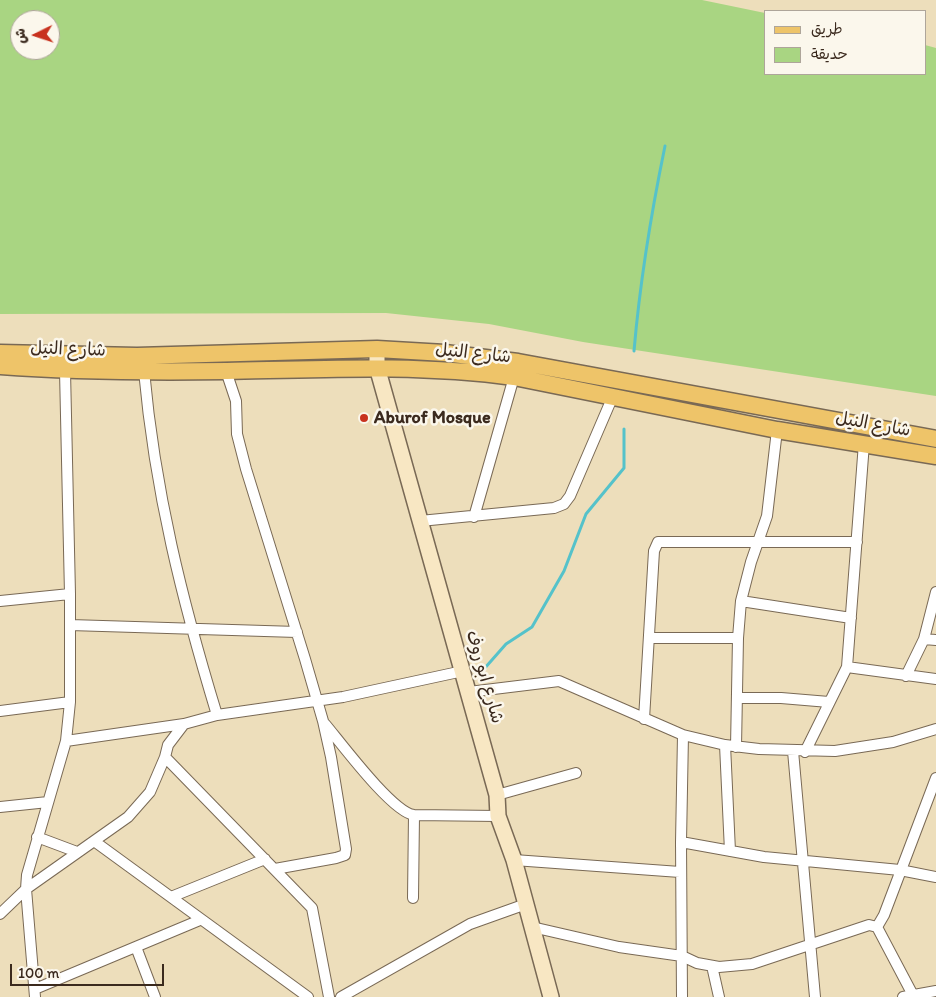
<!DOCTYPE html>
<meta charset="utf-8">
<style>
body{margin:0}
#map{position:relative;width:936px;height:997px;overflow:hidden;background:#eddebb;font-family:Itim,"Playpen Sans Arabic",sans-serif}
canvas{display:block}
.legend{position:absolute;left:764px;top:10px;width:162px;height:65px;box-sizing:border-box;background:#fbf7ec;border:1px solid #aea59a;margin:0;padding:6px 9px;list-style:none;font-size:15px;color:#3b2a1e}
.legend li{display:flex;align-items:center;gap:10px;height:25px}
.legend b{width:25px;border:1px solid #aea59a}
.north{position:absolute;left:10px;top:10px;width:50px;height:50px;box-sizing:border-box;background:#fbf7ec;border:1px solid #aea59a;border-radius:50%;rotate:266deg;font-size:14px;font-weight:700;line-height:20px;text-align:center;color:#3b2a1e}
.north::after{content:'';display:block;margin:auto;width:18px;height:22px;background:#c8321e;clip-path:polygon(50% 0,100% 100%,50% 72%,0 100%)}
.scale{position:absolute;left:10px;top:964px;width:154px;height:22px;box-sizing:border-box;border:2px solid #3b2a1e;border-top:0;padding-left:6px;font-size:15px;line-height:18px;white-space:nowrap;color:#3b2a1e;-webkit-text-stroke:4px #fbf7ec;paint-order:stroke}
</style>
<div id="map">
<canvas width="936" height="997"></canvas>
<ul class="legend">
<li><b style="height:6px;background:#eec469"></b>طريق</li>
<li><b style="height:14px;background:#a9d582"></b>حديقة</li>
</ul>
<div class="north">ش</div>
<div class="scale">100 m</div>
</div>
<script>
const context = document.querySelector('canvas').getContext('2d');
context.lineJoin = 'round';
function fill(path, color) { context.fillStyle = color; context.fill(path, 'evenodd'); }
function stroke(path, color, width, dash) { context.strokeStyle = color; context.lineWidth = width; context.lineCap = dash ? 'butt' : 'round'; context.setLineDash(dash || []); context.stroke(path); }
function label(font, color, halo, rows, align = 'center') {
  context.font = font + ' Itim,"Playpen Sans Arabic",sans-serif'; context.lineWidth = 5; context.setLineDash([]); context.textBaseline = 'middle'; context.strokeStyle = halo; context.fillStyle = color; for (const [text, x, y, turn = 0] of rows) {
    context.save(); context.translate(x, y); context.rotate((+turn || 0) * Math.PI / 180); context.textAlign = isNaN(turn) ? turn : align; if (halo) context.strokeText(text, 0, 0); context.fillText(text, 0, 0); context.restore();
  }
}
fill(new Path2D(`
 M0,0H702L765,13V74H925V45L936,48V396L583,342L489,324L386,313L0,314ZM20,20H50V50H20Z`), '#a9d582');
stroke(new Path2D(`
 M634,351C640,281 651,214 665,146
 M484,669L506,644L532,627L564,571L586,514L624,468V429`), '#55c2ca', 3);
const street = new Path2D(`
 M144,371C155,492 182,600 217,715
 M226,371L236,401L237,434L246,469L305,659L323,721L331,757L346,849L345,855L336,858L275,869
 M474,517L514,377
 M420,521L554,508L564,504L570,496L613,396
 M0,601L70,594
 M741,601L851,618
 M70,625L297,632
 M650,638H738
 M924,639L936,640
 M847,667L936,679
 M906,676L924,639L936,592
 M469,692L559,681L683,735L725,745L759,749L835,751L893,742L936,729
 M737,698H781L829,702
 M0,711L70,702
 M644,719L654,551L658,542H857
 M325,724C341,743 392,812 414,815L498,816
 M683,735L681,842L764,857L900,870L936,877
 M66,741L184,724
 M725,745L730,851
 M736,747L738,638L741,601L751,562L767,516L777,430
 M793,751L815,997
 M805,752L847,667L864,443
 M165,757L312,908L329,997
 M497,795L576,773
 M0,807L48,802
 M37,837L77,852
 M94,841L308,997
 M681,842L682,997
 M514,860L680,872
 M171,897L265,859
 M413,898L414,815
 M0,914L26,889L128,817L150,792L165,757L168,745L184,724L217,715L343,697L463,671
 M532,927L619,947L682,956L697,963L719,967L752,964L869,925L877,927L884,915L936,778
 M877,927L914,997
 M136,947L155,997
 M712,966L719,997
 M35,989L200,920
 M35,997L26,889L27,875L66,741L70,702V594L65,371
 M341,997L470,924L526,904
 M903,997L936,991`);
const secondary = new Path2D(`
 M377,349V367L497,795L498,816L514,860L551,997`);
const primary = new Path2D(`
 M0,353L137,356L377,349L445,353L518,362L936,439
 M0,366C76,372 151,372 227,371C323,369 418,364 514,377L777,430L936,456`);
stroke(street, '#796955', 12);
stroke(secondary, '#796955', 18);
stroke(primary, '#796955', 19);
stroke(street, '#fff', 10);
stroke(secondary, '#f8e7c3', 15);
stroke(primary, '#eec469', 16);
for (const [x, y, r, color] of [
 [364,418,5,"#c8321e"]
]) { const dot = new Path2D(); dot.arc(x, y, r, 0, 2 * Math.PI); context.fillStyle = color; context.fill(dot); stroke(dot, '#fbf7ec', 2); }
label('18px', '#3b2a1e', '#fbf7ec', [
 ["شارع النيل",68,350,2],
 ["شارع النيل",473,354,6],
 ["شارع النيل",873,425,10],
 ["شارع ابو روف",484,677,74]
]);
label('bold 18px', '#3b2a1e', '#fbf7ec', [
 ["Aburof Mosque",374,418]
], 'left');
</script>
